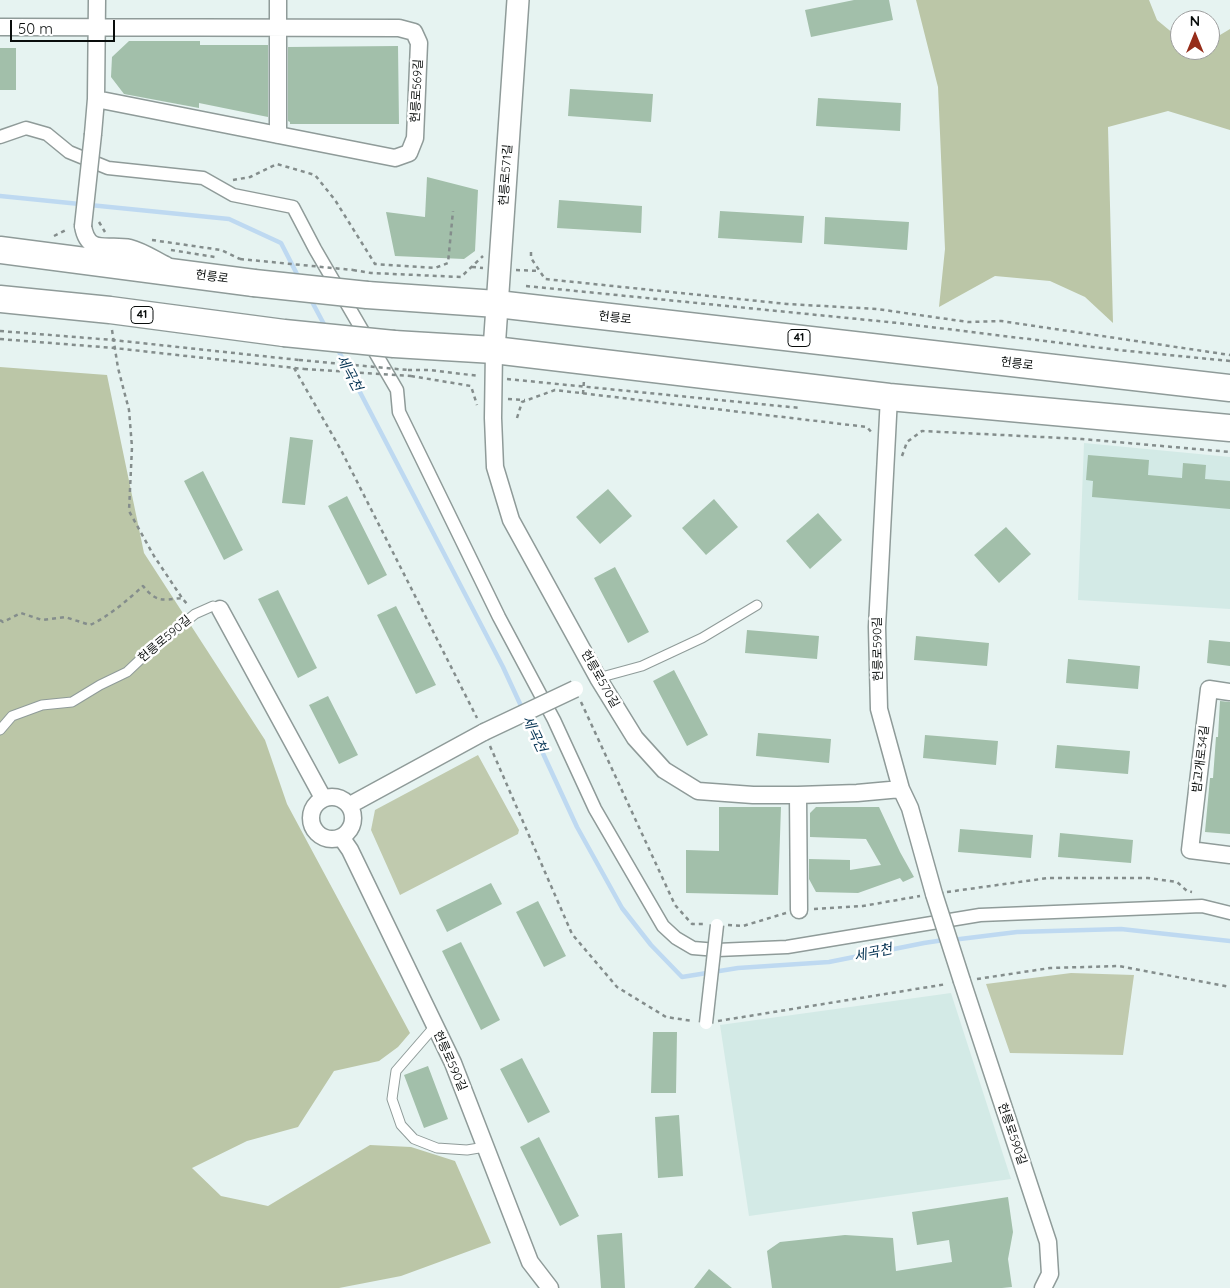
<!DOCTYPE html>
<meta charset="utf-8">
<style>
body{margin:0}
#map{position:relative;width:1230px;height:1288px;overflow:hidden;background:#e6f3f1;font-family:Quicksand,sans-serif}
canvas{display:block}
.north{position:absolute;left:1170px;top:10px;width:50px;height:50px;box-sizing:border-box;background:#fff;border:1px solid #9d9e9e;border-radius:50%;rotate:0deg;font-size:14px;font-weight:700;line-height:20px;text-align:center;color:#090d0c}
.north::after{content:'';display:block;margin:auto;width:18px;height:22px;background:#962d1a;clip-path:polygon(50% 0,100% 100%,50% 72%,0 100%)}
.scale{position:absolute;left:10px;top:20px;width:105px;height:22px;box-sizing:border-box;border:2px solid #090d0c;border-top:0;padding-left:6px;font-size:15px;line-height:18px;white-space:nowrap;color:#090d0c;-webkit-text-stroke:4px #fff;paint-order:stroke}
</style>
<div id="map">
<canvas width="1230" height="1288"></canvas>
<div class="north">N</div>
<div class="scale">50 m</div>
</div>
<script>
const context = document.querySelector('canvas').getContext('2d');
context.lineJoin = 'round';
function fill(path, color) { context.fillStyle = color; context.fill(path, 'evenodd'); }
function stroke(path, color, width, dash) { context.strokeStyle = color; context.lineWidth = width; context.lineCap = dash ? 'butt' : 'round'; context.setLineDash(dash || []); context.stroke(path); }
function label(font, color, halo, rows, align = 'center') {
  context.font = font + ' Quicksand,"Noto Sans KR",sans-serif'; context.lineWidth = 5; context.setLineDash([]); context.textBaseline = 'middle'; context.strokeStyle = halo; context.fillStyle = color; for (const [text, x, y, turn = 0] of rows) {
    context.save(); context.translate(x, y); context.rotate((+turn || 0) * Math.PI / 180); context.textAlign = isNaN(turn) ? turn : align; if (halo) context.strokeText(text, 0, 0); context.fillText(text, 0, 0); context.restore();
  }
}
fill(new Path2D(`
 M1084,443L1230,457V609L1078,600Z
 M951,993L1011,1179L749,1216L720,1025Z`), '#d3eae6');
fill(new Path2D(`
 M478,755L519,830L518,834L400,895L371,830L375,810Z
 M1071,973L1134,975L1123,1055L1010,1053L986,984Z`), '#c0caae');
fill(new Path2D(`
 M916,0H1149L1157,20L1180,39V50H1210V41L1230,29V130L1168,111L1108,127L1113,323L1085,297L1050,281L995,276L939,307L945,249L938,87Z
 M0,367L107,375L144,553L265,740L287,804L410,1033L398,1047L379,1061L334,1071L298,1127L247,1141L192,1168L221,1196L268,1206L370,1145L411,1147L455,1161L491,1243L401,1276L339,1288H0Z`), '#bbc6a7');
stroke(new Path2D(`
 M0,196L229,219L281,243L299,278
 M310,298L326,328
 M337,348L503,667L577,827L622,908L651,945L682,977L738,968L829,962L924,943L944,940
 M952,940L1017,932L1121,929L1230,941`), '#bed9f1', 4.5);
fill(new Path2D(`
 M854,0H889L893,20L811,37L805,10Z
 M129,41H200V45H268V117L199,103V108L124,94L111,77L112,57Z
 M398,46L399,124H290V122L288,121V47Z
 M0,48H16V90H0Z
 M570,89L653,94L651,122L568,116Z
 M818,98L901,103L900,131L816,126Z
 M427,177L478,190L475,251L464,259L395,256L386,212L425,217Z
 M559,200L642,206L641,233L557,228Z
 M720,211L804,216L802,243L718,238Z
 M825,217L909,222L907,250L824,244Z
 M290,437L313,440L305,505L282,503Z
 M1088,455L1149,460L1148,475L1182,478L1183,463L1206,465L1205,479L1230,481V509L1092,497L1093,481L1086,480Z
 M203,471L243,550L224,560L184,481Z
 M608,489L632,516L600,544L576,517Z
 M347,496L387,575L368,585L328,506Z
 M714,499L738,527L706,555L682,528Z
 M818,513L842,540L810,569L786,541Z
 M1006,527L1031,554L999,583L974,555Z
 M615,567L649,632L628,643L594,578Z
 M278,590L317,668L298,678L258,599Z
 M396,606L436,685L416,694L377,615Z
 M747,630L819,636L817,659L745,653Z
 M916,636L989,643L987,666L914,660Z
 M1209,640L1230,642V666L1207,663Z
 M1068,659L1140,666L1138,689L1066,683Z
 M674,670L708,735L687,746L653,681Z
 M328,696L358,755L339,764L309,705Z
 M1220,701L1230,702V834L1205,832L1210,778H1213L1216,737H1218Z
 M758,733L831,739L829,763L756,756Z
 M925,735L998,741L996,765L923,758Z
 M1057,745L1130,751L1128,774L1055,768Z
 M719,807H781L778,895L686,893V850L719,851Z
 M816,807H879L900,852L914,877L903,882L900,878L858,893L816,892L809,879V859L850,860V870L881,865L866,839L810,837V813Z
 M960,829L1033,835L1031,858L958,852Z
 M1060,833L1133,840L1131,863L1058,857Z
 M491,883L502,904L447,932L436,910Z
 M538,901L566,956L544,967L516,912Z
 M461,942L500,1020L481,1030L442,951Z
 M653,1032H677L676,1093H651Z
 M522,1058L550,1112L528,1123L500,1069Z
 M428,1066L448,1119L424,1128L404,1075Z
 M679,1115L683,1176L658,1178L655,1117Z
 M539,1137L579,1216L560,1226L520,1147Z
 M1008,1197L1013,1232L1008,1259L1012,1287L1002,1288H772L767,1251L780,1242L845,1235L893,1238L896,1271L952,1262L949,1240L917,1245L912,1212Z
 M622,1233L625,1288H601L597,1235Z
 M709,1269L732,1288H694Z`), '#a2bfaa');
const service = new Path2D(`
 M598,678L642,666L702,638L757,605
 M0,730L12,716L42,705L72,702L100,685L127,672L146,654L195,614L213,606L220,609
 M435,1026L396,1071L392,1099L401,1125L414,1139L437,1148L467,1150L485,1147`);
const pedestrian = new Path2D(`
 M0,137L26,128L47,134L69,152L108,168L203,178L233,195L293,207L315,249L397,390L399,412L499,617L554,720L595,809L663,926L676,938L693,948L717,950L787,947L980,915L1202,906L1230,913`);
const minor = new Path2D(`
 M278,0V135
 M0,27L399,28L414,32L419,43L415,138L409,153L395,158L96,99
 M93,134L96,99L97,0
 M83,226C88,256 108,243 130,248C142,251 154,259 166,265
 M494,350L493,418L495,467L511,520L598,678L635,738L664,770L698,791L753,795H798L857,793L901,789
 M889,397L877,627L879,709L901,789L910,808L934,894
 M220,609L323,798
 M1230,692L1209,689L1190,850L1230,855
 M798,795L799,910
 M311 818a21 21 0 1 1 42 0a21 21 0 1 1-42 0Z
 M350,805L484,732
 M341,837L350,850L453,1063L530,1262L550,1288
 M962,981L1048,1242L1050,1274L1043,1288`);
const tertiary = new Path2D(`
 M494,350L518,0`);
const primary = new Path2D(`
 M0,250L254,283
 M367,295L497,304L1230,388
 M0,299L110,310L284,333
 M394,344L494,350L889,397L1230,428`);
stroke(service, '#8f9b99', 11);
stroke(pedestrian, '#8f9b99', 15);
stroke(minor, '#8f9b99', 19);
stroke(tertiary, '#8f9b99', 24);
stroke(primary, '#8f9b99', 29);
stroke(new Path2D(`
 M233,180L250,177L277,164L315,175L335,200L375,264L435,268L448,263L453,211
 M99,222L105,232
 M54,236L68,229
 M152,240L221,250L240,259
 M171,250L215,257
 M531,252V258L545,279L787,304L877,309L968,322L1001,321L1230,355
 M472,267L483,268
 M353,270L371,273L461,277L483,256
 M516,270L540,271
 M526,286L898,323L1118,350L1230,361
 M112,330L118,368L129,410L132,447L129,511L154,556L182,598
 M0,331L113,340L299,360
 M0,339L114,348L304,369
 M294,368L341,450L477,718
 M408,370H430L479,376
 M411,376L471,386L477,405
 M507,379L800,408
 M583,394L584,380
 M508,399L525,400
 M517,418L522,402L555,390L867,427L872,433
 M902,456L907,442L922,431L1082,439L1230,452
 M0,620L3,622L21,613L42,620L65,617L90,625C108,617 129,599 143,586C157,603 162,600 182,598L188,605
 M581,702L675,905L692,924H705
 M490,746L572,934L617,987L666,1017L693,1021
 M947,892L1048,878H1148L1177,882L1187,891L1192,892
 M814,909L863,906L920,896
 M728,925L743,926L786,913
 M977,979L1050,968L1119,966L1230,987
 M718,1021L947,984`), '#848d8c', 2.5, [4, 4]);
stroke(service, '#fff', 9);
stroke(pedestrian, '#fff', 12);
stroke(minor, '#fff', 16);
stroke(tertiary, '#fff', 21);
stroke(primary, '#fff', 26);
const pedestrianBridge = new Path2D(`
 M706,1023L717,925`);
const minorBridge = new Path2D(`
 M83,226L93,134
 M484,732L575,689
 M934,894L962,981`);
const primaryBridge = new Path2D(`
 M254,283L367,295
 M284,333L394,344`);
stroke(pedestrianBridge, '#8f9b99', 15, []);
stroke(minorBridge, '#8f9b99', 19, []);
stroke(primaryBridge, '#8f9b99', 29, []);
stroke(new Path2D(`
 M240,259L353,270
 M299,360L408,370
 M304,369L411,376`), '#848d8c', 2.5, [4, 4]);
stroke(pedestrianBridge, '#fff', 12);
stroke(minorBridge, '#fff', 16);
stroke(primaryBridge, '#fff', 26);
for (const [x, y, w] of [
 [142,315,22],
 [799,338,22]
]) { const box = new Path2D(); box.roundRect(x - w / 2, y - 8.5, w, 17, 4); context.fillStyle = '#fff'; context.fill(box); stroke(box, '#090d0c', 1); }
label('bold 11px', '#090d0c', null, [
 ["41",142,315],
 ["41",799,338]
]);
label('12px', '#090d0c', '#fff', [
 ["헌릉로569길",417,91,-87],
 ["헌릉로571길",506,175,-86],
 ["헌릉로",212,277,8],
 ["헌릉로",615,318,6],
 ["헌릉로",1017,364,7],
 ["헌릉로590길",165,639,-40],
 ["헌릉로590길",878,649,-91],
 ["헌릉로570길",600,679,60],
 ["밤고개로34길",1201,759,-83],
 ["헌릉로590길",450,1061,66],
 ["헌릉로590길",1012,1134,71]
]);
label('italic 14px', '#033252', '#fff', [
 ["세곡천",349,373,62],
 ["세곡천",534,734,65],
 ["세곡천",873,953,-12]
]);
</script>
